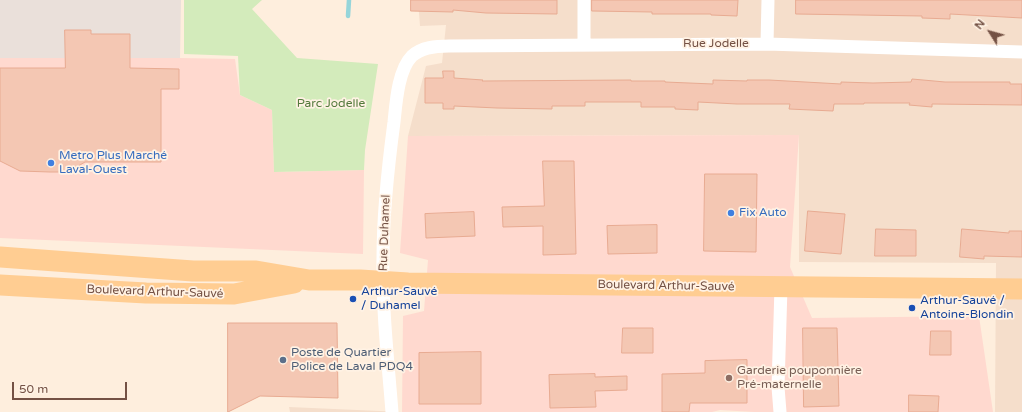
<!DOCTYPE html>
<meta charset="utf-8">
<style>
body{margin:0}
#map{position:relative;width:1022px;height:412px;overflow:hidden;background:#feeedd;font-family:"Varela Round",sans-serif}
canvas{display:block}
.north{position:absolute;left:970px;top:12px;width:40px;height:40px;-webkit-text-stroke:3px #fff2e4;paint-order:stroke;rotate:307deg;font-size:11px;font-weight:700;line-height:16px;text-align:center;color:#745144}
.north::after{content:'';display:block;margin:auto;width:14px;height:18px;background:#745144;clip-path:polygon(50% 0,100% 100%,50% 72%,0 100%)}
.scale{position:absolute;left:12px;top:382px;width:115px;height:18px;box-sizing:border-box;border:2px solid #745144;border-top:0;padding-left:5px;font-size:12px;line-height:14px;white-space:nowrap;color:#745144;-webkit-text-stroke:3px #fff2e4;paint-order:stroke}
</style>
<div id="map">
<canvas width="1022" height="412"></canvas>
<div class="north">N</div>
<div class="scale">50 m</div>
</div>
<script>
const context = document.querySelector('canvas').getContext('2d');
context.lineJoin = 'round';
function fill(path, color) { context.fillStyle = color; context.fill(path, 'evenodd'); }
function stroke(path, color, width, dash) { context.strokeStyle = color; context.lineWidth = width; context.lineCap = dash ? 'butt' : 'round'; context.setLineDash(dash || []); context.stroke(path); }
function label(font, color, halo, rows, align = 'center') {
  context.font = font + ' "Varela Round",sans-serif'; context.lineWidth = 3.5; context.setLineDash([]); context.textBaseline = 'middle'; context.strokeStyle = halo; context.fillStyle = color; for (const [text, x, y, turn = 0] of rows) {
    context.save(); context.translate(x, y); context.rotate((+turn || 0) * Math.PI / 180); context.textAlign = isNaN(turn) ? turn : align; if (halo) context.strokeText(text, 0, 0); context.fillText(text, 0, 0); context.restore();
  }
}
fill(new Path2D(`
 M418,0H1022V412H995L996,263L799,262V135L408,136L426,66L442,63L446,25L420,26Z
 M289,407L402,412H412H290Z`), '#f5decb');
fill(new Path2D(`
 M0,58H180L235,59L240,95L272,110L274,172L364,170L363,254L0,238Z
 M799,135L790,267L812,318L979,316L993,412H754L720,410L712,412H402L403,316L424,311L428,260L400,253L408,136Z`), '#ffd9cf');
fill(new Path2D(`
 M0,0H181L180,58H0Z`), '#eae0da');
fill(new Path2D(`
 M184,0H262L252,9L297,58L378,64L365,150L364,170L274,172L272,110L240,95L238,56L184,54Z`), '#d3ebbb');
stroke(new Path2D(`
 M348,16L349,0`), '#96d5da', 4.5);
const building = new Path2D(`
 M411,0H557V14L486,13L453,10V12L411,11Z
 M592,0H738L737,16L711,15V14H652V12L592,11Z
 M796,0H1022V18L950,14V19L922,18V16L796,14Z
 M65,30H91V34H130V68L179,69V89H161V162H85L68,172H50L20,171L0,161V68H65Z
 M443,71H454V78L483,80L482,81L631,80V81H665V82L713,84V80L747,81V80H769L841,84V82L873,83L911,82L912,79L945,82H1010V84H1022V105L932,104V107L909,105L910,103H864V104H834L833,111L789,109L790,104H737L698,102V110L675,109V107H641V102H585V106H552V109L497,108L454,106V109H443V103H425V78H443Z
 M543,161H574L576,254L543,255V226L503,227L502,207L544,206Z
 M705,174H757L756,252L704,251Z
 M808,211L845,214L841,254L805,251Z
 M474,212L475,236L426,238L425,214Z
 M657,225V253L608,254L607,226Z
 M876,229L916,230V256H875Z
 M962,229L1009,233V231H1022V257L984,256V259L960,257Z
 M228,323H337L338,398L260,396L228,412Z
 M623,328H653V353H622Z
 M803,328H837L839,406L804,407Z
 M931,331H951V355H930Z
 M481,352V404H419V353Z
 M747,360V403H690L689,412H662V374L705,373V361Z
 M595,374V377L627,376V390L595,391L596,407L550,408L549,375Z
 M909,395L939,396L938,412H909Z`);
fill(building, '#f4c7b3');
stroke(building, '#e8ab92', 1);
stroke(new Path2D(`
 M584,0V45
 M767,44L768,0
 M392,412C388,361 382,309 383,258C383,213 388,167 394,122C396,103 398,70 412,56C422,47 436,46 449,46L767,44L1022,52
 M780,412L778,387L781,287`), '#fff', 13);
stroke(new Path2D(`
 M0,257L193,271H256L309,280H360L408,283L1022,289
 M0,285L146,293L234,294L294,283`), '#ffcd92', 21);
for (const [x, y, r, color] of [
 [51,163,4,"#3f7fe0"],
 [731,213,4,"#3f7fe0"],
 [353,299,4,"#1a4fb4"],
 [912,308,4,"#1a4fb4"],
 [283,360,4,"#5c6f8a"],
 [729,378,4,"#8d6e63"]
]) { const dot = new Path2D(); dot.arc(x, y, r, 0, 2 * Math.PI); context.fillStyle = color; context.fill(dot); stroke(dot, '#fff2e4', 1.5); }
label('12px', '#745144', '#fff2e4', [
 ["Rue Jodelle",716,44],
 ["Rue Duhamel",385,233,-88],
 ["Boulevard Arthur-Sauvé",666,286,1],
 ["Boulevard Arthur-Sauvé",155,292,2]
]);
label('12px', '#547a3c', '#fff2e4', [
 ["Parc Jodelle",331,104]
]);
label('12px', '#366cbe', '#fff2e4', [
 ["Metro Plus Marché",59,156],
 ["Laval-Ouest",59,170],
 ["Fix Auto",739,213]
], 'left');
label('12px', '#164399', '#fff2e4', [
 ["Arthur-Sauvé",361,292],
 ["/ Duhamel",361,306],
 ["Arthur-Sauvé /",920,301],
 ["Antoine-Blondin",920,315]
], 'left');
label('12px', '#4e5e75', '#fff2e4', [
 ["Poste de Quartier",291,353],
 ["Police de Laval PDQ4",291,367]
], 'left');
label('12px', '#785e54', '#fff2e4', [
 ["Garderie pouponnière",737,371],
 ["Pré-maternelle",737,385]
], 'left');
</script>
